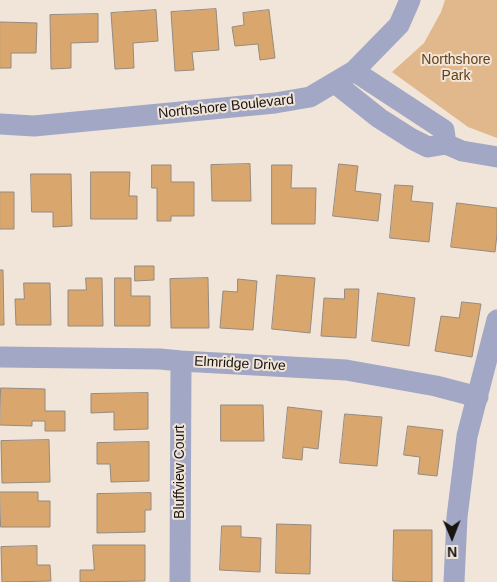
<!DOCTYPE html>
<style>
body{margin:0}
#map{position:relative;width:497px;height:582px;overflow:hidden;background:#f1e5d9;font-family:Helvetica,sans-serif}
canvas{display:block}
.north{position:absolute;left:427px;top:512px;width:50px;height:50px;-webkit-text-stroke:4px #f1e5d9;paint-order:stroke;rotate:179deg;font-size:14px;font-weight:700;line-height:20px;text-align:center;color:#181410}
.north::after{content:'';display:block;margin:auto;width:18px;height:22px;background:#181410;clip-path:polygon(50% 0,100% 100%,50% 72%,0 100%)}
</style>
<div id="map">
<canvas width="497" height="582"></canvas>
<div class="north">N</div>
</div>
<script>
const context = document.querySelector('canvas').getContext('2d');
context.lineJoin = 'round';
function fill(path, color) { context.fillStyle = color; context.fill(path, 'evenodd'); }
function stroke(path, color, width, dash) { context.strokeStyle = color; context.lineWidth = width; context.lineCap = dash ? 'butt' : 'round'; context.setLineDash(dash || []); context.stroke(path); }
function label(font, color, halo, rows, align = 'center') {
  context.font = font + ' Helvetica,sans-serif'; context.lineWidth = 4; context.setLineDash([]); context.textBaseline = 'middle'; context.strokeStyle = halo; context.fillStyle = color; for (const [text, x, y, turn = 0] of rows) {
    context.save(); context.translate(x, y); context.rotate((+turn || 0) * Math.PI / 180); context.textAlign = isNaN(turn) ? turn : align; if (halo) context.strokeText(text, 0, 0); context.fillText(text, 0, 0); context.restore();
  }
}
fill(new Path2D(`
 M445,0H497V138L468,127L392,72L424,43L441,12Z`), '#e1b88c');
const building = new Path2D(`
 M216,9L219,50L192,52L194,70L175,71L171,12Z
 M156,10L158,41L133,43L134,68L115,69L111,13Z
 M269,10L275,58L260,60L258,44L235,46L232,27L244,25L243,13Z
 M98,14V42L71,43V68L51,69L50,15Z
 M0,22L37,23L36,53H11V68H0Z
 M250,164L251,201H212L211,165Z
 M339,164L358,166L355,191L381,194L378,221L333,216Z
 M152,165H171V182H194V216H171V221H157V188H152Z
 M272,165H292L291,188H316L315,224H272Z
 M91,172H130L129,196H137V219H91Z
 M31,174H71L72,226L53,227V212H32Z
 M395,185L413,186L411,201L433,203L429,242L390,238Z
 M0,192H14V229H0Z
 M457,203L497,208V234L495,252L451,247Z
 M135,266H154V280L135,281Z
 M0,270H3L4,325H0Z
 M277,275L315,278L310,333L272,329Z
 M86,278H102L103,326H68V290H86Z
 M115,278H131V296H150V326H115Z
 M208,278L209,328H171L170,279Z
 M238,279L257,281L253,330L220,328L223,291L237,292Z
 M24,283H50L51,325H16L15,299H24Z
 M345,289H359L356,338L321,336L324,298L344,299Z
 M378,293L415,298L409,346L372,341Z
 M462,302L481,304L472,357L435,351L441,316L459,318Z
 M1,388L45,389V411H65V431H45V421H32V426L0,425Z
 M148,393V429L114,430V412L91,413V394Z
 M221,405H263L264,441H221Z
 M288,407L322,411L318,449L303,447L302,460L283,458Z
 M345,414L382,417L377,466L340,463Z
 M408,426L443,430L437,476L418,474L420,457L404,455Z
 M49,440L50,482L2,483L1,441Z
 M149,442V481L111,482L110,464H97V443Z
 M0,492H38V501H50V527H1Z
 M151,493V510H145V532L97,533V494Z
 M277,524L311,525L310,574L276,573Z
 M222,526H241V537L261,538L260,572L220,570Z
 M394,530H432V582L393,581Z
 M93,545H145V581L80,582V570H94Z
 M37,546V565H50L51,581L2,582L1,547Z`);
fill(building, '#d9a76e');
stroke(building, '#958a7f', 1);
stroke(new Path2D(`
 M354,71L444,130L446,144
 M335,83L379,118L412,139L428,147L446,144L462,151L497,157
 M0,124L34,126L275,103L310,97L354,71L399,25L410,0
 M0,357L160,359L181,361L346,370L436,386L478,397
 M180,582L181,361
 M454,582L457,517L467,436L497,320`), '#a1a7c4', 21);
label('14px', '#644115', '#f1e5d9', [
 ["Northshore",456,60],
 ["Park",456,76]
]);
label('14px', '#181410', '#f1e5d9', [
 ["Northshore Boulevard",226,107,-6],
 ["Elmridge Drive",240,364,3],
 ["Bluffview Court",180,472,-90]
]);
</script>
